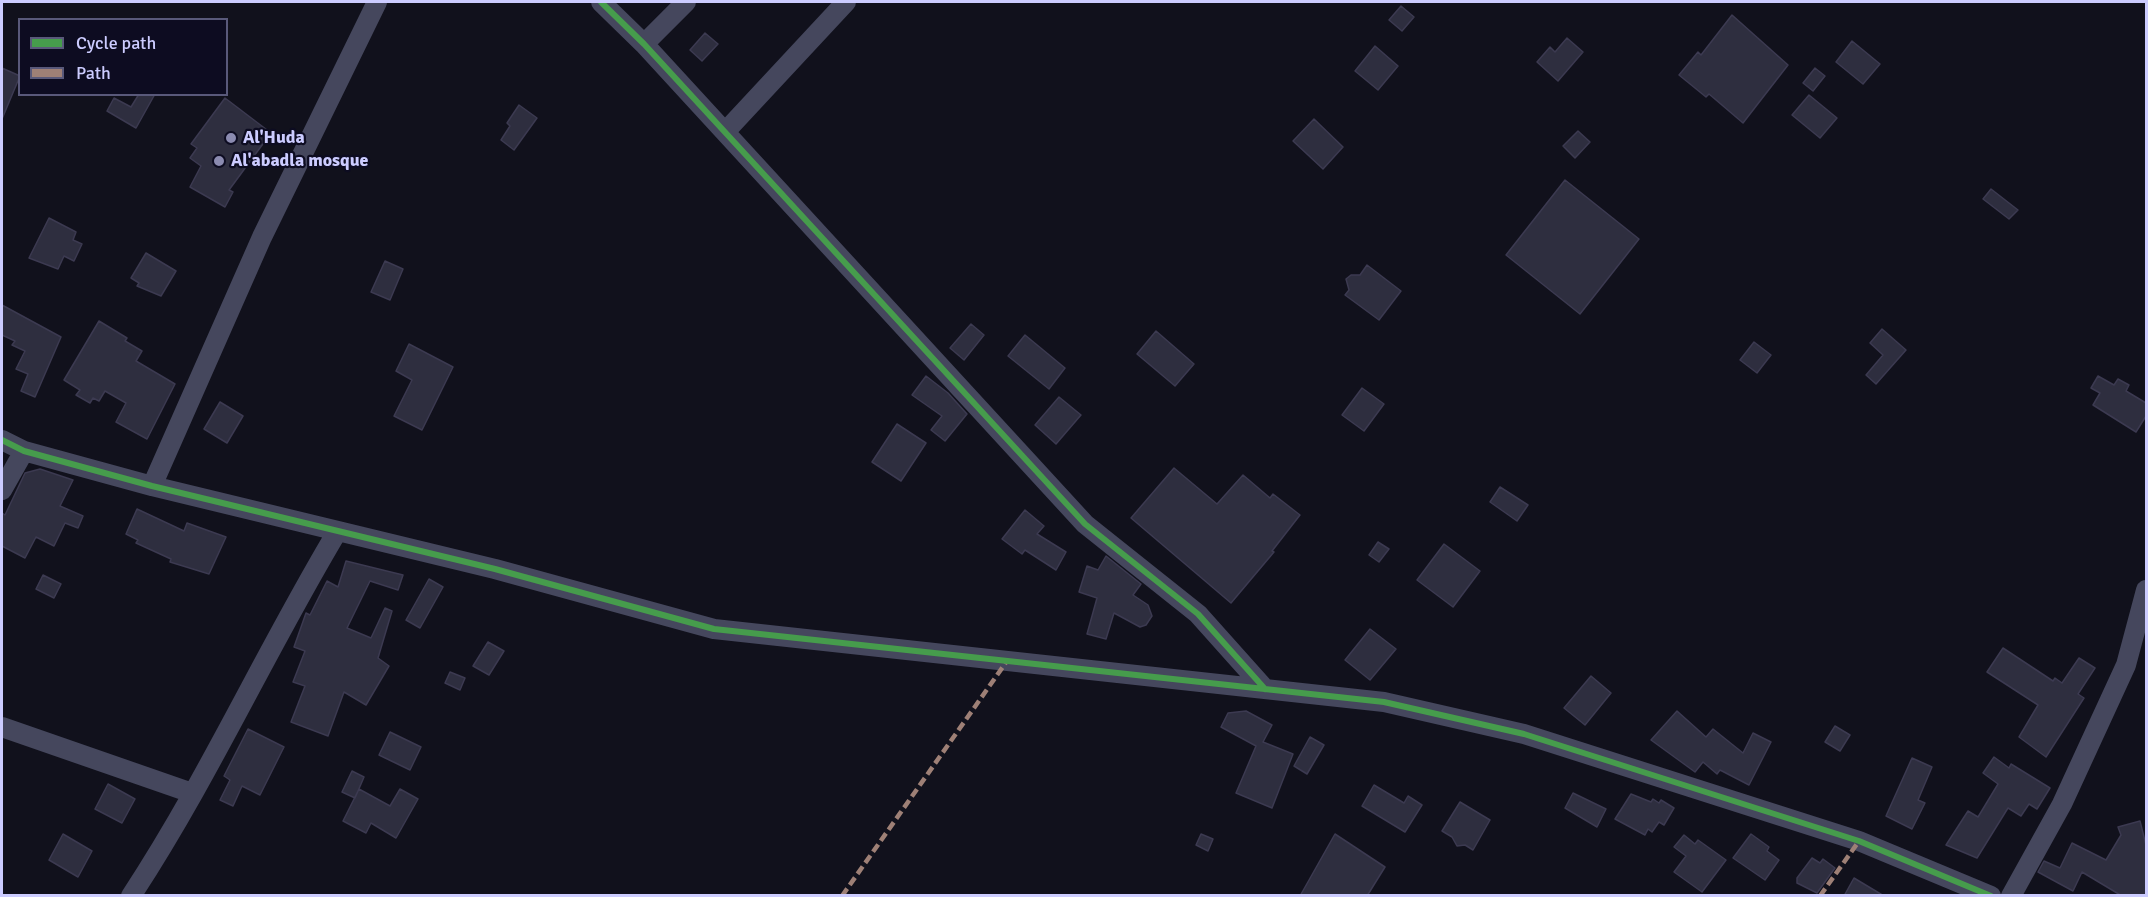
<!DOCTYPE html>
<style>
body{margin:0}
#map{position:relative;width:2148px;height:897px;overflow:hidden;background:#11111c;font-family:Signika,sans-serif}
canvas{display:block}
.frame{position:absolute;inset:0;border:3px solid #ccf;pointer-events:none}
.legend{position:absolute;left:18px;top:18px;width:210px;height:78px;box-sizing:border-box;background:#0d0c21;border:2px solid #59597a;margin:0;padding:8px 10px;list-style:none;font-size:18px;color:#ccf}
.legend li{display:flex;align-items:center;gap:12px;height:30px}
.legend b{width:30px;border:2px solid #59597a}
</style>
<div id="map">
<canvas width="2148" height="897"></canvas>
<div class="frame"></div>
<ul class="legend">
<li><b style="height:8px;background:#469c4c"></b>Cycle path</li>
<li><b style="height:8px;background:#9e8076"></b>Path</li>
</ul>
</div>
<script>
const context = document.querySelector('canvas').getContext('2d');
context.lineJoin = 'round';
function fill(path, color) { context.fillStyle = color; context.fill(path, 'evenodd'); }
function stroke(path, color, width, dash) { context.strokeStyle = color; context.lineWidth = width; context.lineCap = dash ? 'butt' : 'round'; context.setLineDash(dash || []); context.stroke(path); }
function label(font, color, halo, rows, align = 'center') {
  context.font = font + ' Signika,sans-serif'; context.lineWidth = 4.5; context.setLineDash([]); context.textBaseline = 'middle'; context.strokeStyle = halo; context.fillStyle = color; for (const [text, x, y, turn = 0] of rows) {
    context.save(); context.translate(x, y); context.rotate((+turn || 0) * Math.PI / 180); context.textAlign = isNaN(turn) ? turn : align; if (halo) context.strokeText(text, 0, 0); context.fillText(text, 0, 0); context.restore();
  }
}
const building = new Path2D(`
 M1401,6L1414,17L1402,31L1389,20Z
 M1732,15L1788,65L1743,123L1709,94L1706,97L1679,75L1698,52L1701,55Z
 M705,33L718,44L702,61L690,50Z
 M1567,38L1583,52L1558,81L1537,62L1550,47L1555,52Z
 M1852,41L1880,64L1863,84L1836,62Z
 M1375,46L1398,66L1378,90L1355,71Z
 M2,68L20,76L2,119Z
 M1815,68L1825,76L1813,91L1803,83Z
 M139,94H155L136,128L107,111L114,98L131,107Z
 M1809,95L1837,118L1820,138L1792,115Z
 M225,98L271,133L229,190L233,192L225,207L190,187L201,166L190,158L197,148L191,144Z
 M519,105L537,118L514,150L501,140L510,126L507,123Z
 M1314,119L1343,147L1323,169L1293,141Z
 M1578,131L1590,142L1575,158L1563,146Z
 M1565,180L1639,239L1580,314L1506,255Z
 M1991,189L2018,210L2009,219L1983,199Z
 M49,218L76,232L73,240L82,244L74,261L64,256L58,269L29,258Z
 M146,253L176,271L161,296L137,286L139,283L131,278Z
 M385,261L403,269L390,300L371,292Z
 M1367,265L1401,291L1379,320L1345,295L1349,290L1346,279L1351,275H1360Z
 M2,305L61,337L35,397L21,391L28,374L16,369L25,351L12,345L15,341L2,335Z
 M99,321L127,338L125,341L142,351L136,361L175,384L147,439L116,422L126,403L105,391L99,401L93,398L90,403L76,395L80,390L64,380Z
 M971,324L984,335L964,360L950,348Z
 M1882,329L1906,350L1876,384L1866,375L1883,355L1870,343Z
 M1156,331L1194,364L1175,386L1137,354Z
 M1025,335L1065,368L1049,389L1008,356Z
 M1754,342L1771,355L1757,373L1740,360Z
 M409,344L453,367L422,430L394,416L412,380L396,371Z
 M926,376L948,393L967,414L945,441L931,430L942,416L912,395Z
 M2098,376L2114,385L2118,379L2129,385L2126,391L2146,403V416L2136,432L2093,405L2100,393L2091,388Z
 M1362,388L1384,404L1364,431L1342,415Z
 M1059,397L1081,415L1056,444L1035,425Z
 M220,402L243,416L227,443L204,429Z
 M897,424L926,443L901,481L872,462Z
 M1174,468L1217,504L1243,475L1270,498L1273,494L1300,515L1272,551L1274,552L1231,603L1131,518Z
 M40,469L73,480L60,506L83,516L78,528L65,523L54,546L36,537L25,558L2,546V513L5,515L25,473Z
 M1500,487L1528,505L1517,521L1490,502Z
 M137,509L184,531L187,523L226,537L209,574L170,562L171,559L136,543L138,540L126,534Z
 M1025,510L1044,526L1037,534L1066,552L1056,570L1025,550L1022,554L1002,539Z
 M1378,542L1389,549L1379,562L1369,555Z
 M1444,544L1480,571L1453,607L1417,580Z
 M1106,556L1141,584L1133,595L1148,605L1152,616L1146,625L1140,627L1114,613L1106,639L1087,634L1097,598L1079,592L1087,566L1098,570Z
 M346,561L403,575L398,590L370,581L347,628L371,638L385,608L392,611L378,658L389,666L366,705L344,692L328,736L291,722L305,686L293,682L305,651L294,647L306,613L310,615L327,581L338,587Z
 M43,575L61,584L54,598L36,589Z
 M429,579L443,587L420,628L406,620Z
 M1370,629L1396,649L1370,680L1345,660Z
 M488,642L504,651L489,675L473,666Z
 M2003,648L2053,681L2055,678L2062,683L2079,658L2095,668L2078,694L2084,698L2046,757L2019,737L2038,705L1987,672Z
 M450,672L465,678L460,690L445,683Z
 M1591,676L1611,693L1585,725L1564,708Z
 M1246,711L1272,725L1263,742L1293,754L1272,808L1236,793L1256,746L1221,727L1228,713Z
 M1677,711L1706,737L1713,729L1743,753L1753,733L1771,742L1749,785L1720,770L1717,774L1703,762L1695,772L1651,740Z
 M1835,726L1850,735L1840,751L1825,742Z
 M248,729L284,747L260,795L242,786L233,806L220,800L230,780L224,776Z
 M390,732L421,747L410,770L379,755Z
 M1310,737L1324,745L1307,774L1294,766Z
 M1994,757L2009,768L2011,764L2050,788L2037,809L2029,804L2021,816L2008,808L1977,858L1946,845L1968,811L1978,817L1998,784L1983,773Z
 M1912,758L1932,767L1918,800L1925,803L1912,829L1886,816Z
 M352,771L364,777L355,798L342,792Z
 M108,784L135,799L122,823L95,809Z
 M1374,785L1404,803L1408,796L1422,805L1405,832L1362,806Z
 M359,789L390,806L400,789L418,799L396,838L371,823L366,833L343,821Z
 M1573,793L1606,809L1597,827L1565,808Z
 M1631,794L1651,802L1653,799L1659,803L1661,800L1674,808L1664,825L1659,822L1652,832L1648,829L1645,835L1615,819Z
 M1460,802L1490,820L1473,850L1465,845L1457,846L1452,837L1442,831Z
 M2140,821L2146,845V896H2122L2082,872L2073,891L2038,872L2044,861L2060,868L2072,843L2106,860L2121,835L2118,827Z
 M63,834L92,851L78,877L49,860Z
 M1201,834L1213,839L1208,851L1196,845Z
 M1335,834L1385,867L1367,896H1300Z
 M1751,834L1769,847L1767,851L1779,860L1765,880L1733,858Z
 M1684,835L1695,844L1698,840L1726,860L1702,892L1674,872L1686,856L1674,847Z
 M1812,858L1820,863L1823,859L1835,868L1817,893L1797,883V878Z
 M1854,878L1884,896H1844Z`);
fill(building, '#2e2e3f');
stroke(building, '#3c3a51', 1.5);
stroke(new Path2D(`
 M601,2L644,44L1085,524L1198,614L1265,689
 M644,44L686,2
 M725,132L846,2
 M2,440L24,451L152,486L495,569L714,629L1384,702L1524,734L1859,841L1991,896
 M152,486L262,237L377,2
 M2,490L24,451
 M2,727L192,793
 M131,896C208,779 265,652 337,532
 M2011,896L2062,804L2126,665L2146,590`), '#45475d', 20);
stroke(new Path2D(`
 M842,896L1007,661
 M1820,896L1859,841`), '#9e8076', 4.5, [9, 4.5]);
stroke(new Path2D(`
 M601,2L644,44L1085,524L1198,614L1265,689
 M2,440L24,451L152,486L495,569L714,629L1384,702L1524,734L1859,841L1991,896`), '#469c4c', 6);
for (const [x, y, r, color] of [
 [231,138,6,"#8b8bb0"],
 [219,161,6,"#8b8bb0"]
]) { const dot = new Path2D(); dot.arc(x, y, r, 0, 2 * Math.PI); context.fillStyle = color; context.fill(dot); stroke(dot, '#0d0c21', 2); }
label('bold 18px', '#ccf', '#0d0c21', [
 ["Al'Huda",243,138],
 ["Al'abadla mosque",231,161]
], 'left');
</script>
